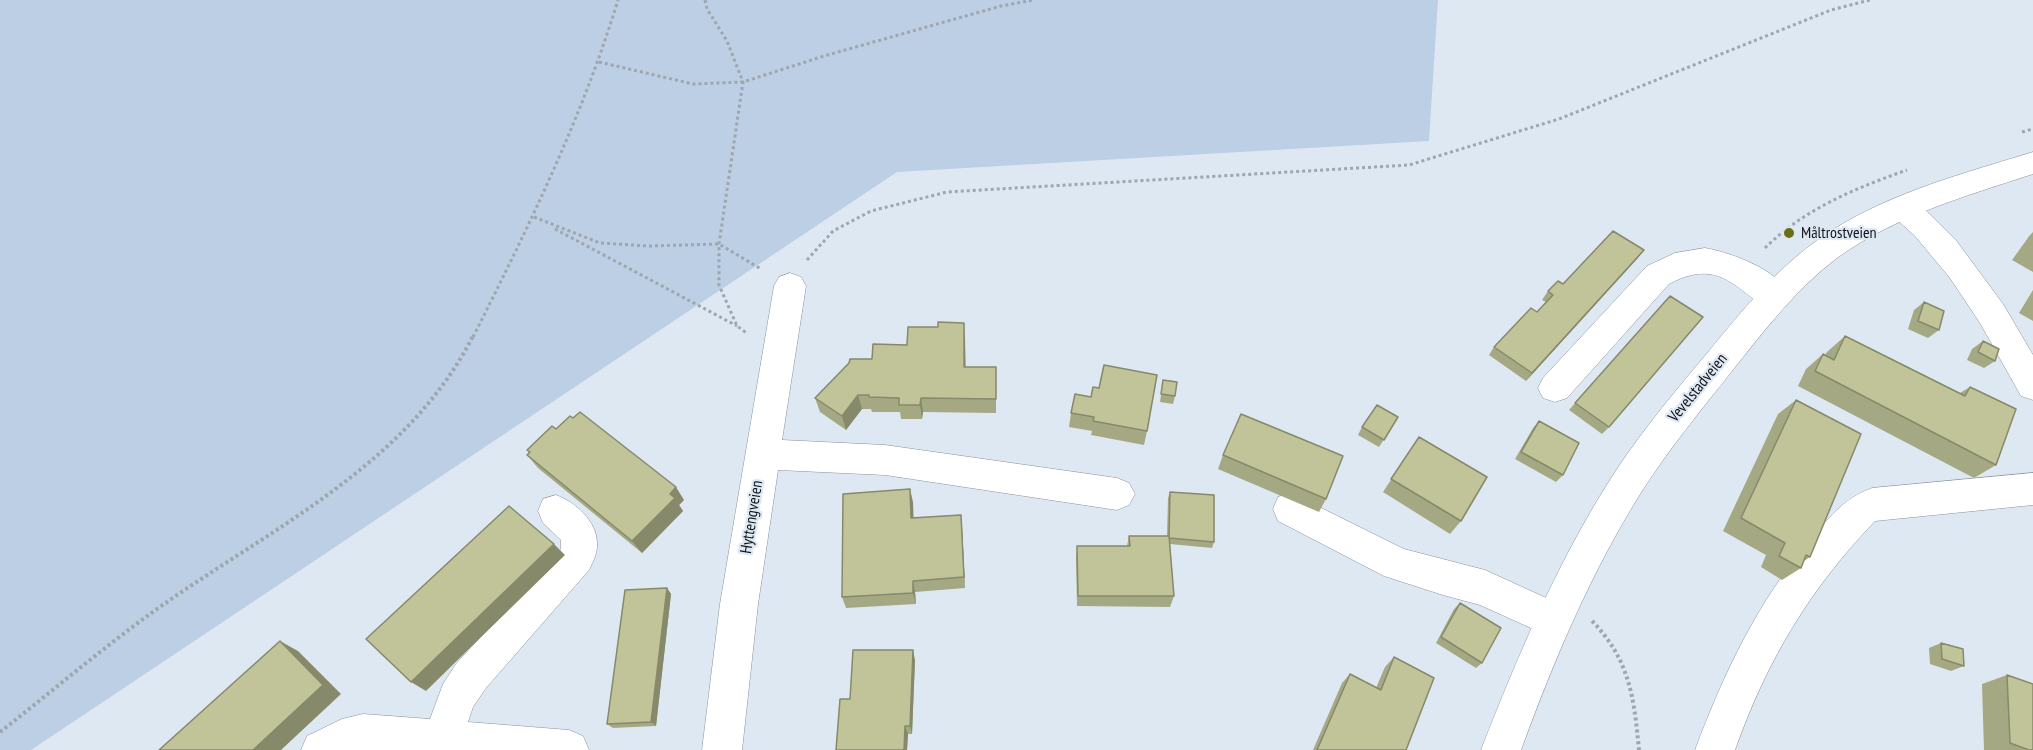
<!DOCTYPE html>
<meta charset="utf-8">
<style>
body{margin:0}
canvas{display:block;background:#dee8f3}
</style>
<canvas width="2033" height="750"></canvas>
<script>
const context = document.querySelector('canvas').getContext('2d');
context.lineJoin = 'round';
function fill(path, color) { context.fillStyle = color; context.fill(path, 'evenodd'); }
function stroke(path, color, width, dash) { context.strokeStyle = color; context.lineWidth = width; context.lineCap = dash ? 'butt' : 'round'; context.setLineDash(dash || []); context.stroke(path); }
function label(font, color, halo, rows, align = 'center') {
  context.font = font + ' "PT Sans Narrow",sans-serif'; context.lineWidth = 4.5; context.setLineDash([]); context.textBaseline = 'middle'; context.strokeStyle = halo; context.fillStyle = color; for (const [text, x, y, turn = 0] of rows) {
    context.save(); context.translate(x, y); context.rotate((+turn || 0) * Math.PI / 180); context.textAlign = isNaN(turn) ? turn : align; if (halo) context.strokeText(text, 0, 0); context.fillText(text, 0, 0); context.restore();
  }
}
fill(new Path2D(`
 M0,0H1438L1429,141L897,172L31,750H0Z`), '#bdcfe4');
const minor = new Path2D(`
 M1904,196L1915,200L1955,239L2003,304L2033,355V400L2021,396L1980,323L1950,278L1915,236L1893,216L1889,208L1893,200Z
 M1705,248C1733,253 1778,270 1791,296L1786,305C1745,319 1735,248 1669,284L1567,398L1555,402L1543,398L1538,388L1543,378L1647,266L1675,253Z
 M790,273L801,277L806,286L782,440L885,445L1117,478L1129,483L1135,494L1129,505L1117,510L885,475L778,470L758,604L742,750H702L720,604L774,286L779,277Z
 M2033,473V505L1875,521C1809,590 1767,660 1735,750H1695C1724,673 1758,600 1813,537C1831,515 1845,498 1872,488Z
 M1291,493L1404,549L1485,570L1566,607L1572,620L1566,633L1553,638L1480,605L1443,595L1384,576L1278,521L1273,509L1278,497Z
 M556,495C575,502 597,521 597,543C598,552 593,562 589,570L486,688L473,707L468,722L569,730L583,736L589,750H301L307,736L342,719L363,714L430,719L443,684L456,664L561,549V540L543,523L538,511L543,499Z`);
const major = new Path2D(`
 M2033,152V174C1966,196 1895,216 1837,258C1796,289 1764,331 1732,371C1701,410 1669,449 1642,491C1591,572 1554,660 1521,750H1481C1519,653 1560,556 1617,469C1645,427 1677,389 1709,351C1745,307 1782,262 1831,231C1892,192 1965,173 2033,152Z`);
stroke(minor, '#89929c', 1);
stroke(major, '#89929c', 1);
stroke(new Path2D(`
 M705,0L707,9L727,41L743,82L719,244V285L737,326L748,334
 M599,62L693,84L743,82L824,56L1001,6L1034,0
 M2022,132L2033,129
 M534,217L600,243L649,246L719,244L761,269
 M555,229L737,326
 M1765,248C1804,209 1856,188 1907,170
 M807,260L833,231L871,211L947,192L1409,165L1559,119L1831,10L1870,0
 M473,337C528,228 582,118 618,0`), '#9ea6af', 3, [3, 3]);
stroke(new Path2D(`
 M1592,621C1630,660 1634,698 1639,750
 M0,732C50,693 99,651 150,614C265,531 406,468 473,336`), '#9ea6af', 4, [3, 3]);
fill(minor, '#fff');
fill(major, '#fff');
fill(new Path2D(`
 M2033,232V272L2012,260L2030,235Z
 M1644,250L1526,381L1489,355L1494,347L1537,312L1546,302L1542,300L1548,291Z
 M2033,290V321L2019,313Z
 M1670,296L1609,427L1602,434L1569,410Z
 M1924,302L1939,330L1928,338L1908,329L1914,310Z
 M1845,336L1960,393L1970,387L1996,465L1974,478L1798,386L1806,369L1823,354L1825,355L1827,352Z
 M965,338V367H996V413L923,412L922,419H901L900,412H872L871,409H862L846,430L820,412L815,398L872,359L907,345Z
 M1983,341L1995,361L1984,368L1967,360L1972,349Z
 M1163,380L1175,396L1173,404L1160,402Z
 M1091,397L1147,431L1144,445L1091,435L1092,431L1069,427L1071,413Z
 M1796,400L1810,557L1804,561L1801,568L1782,580L1761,567L1766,555L1723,531L1778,414Z
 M1398,417L1379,447L1358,435L1362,427Z
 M1539,421L1563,475L1556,482L1515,459L1533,428Z
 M556,429L684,500L679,505L683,511L642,553L538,468L527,455L529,453L527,450Z
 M1419,437L1461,521L1450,534L1383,492Z
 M1223,455L1326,499L1319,512L1218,469Z
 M1170,492L1214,542L1212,548L1170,544L1174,596L1170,607L1077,606L1076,558L1077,546H1127L1129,536H1167L1168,498Z
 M913,502V518L962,527L965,588L915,592L916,604L846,608L842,597Z
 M667,588L671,594L656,726L613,728L607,724Z
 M1460,603L1482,663L1476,668L1436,643L1454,609Z
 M1941,643L1964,666L1951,671L1930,664L1929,648Z
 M1394,657L1406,750H1313L1342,683L1350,674L1376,688L1385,667Z
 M915,660L912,734H908L907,750H836L850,699Z
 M2007,675L2033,750H1984L1982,684Z`), '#a5a983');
fill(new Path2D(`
 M1644,250L1637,259L1526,381L1532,373Z
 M964,323L965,338L966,382L964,367Z
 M858,395L862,409L846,430L842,416Z
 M921,398L923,412L922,419L920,405Z
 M676,487L684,500L679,505L683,511L642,553L632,541L670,494Z
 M910,489L913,502L914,531L911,518Z
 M961,515L962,527L965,588L964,577Z
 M554,544L565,555L426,691L411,682Z
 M913,581L915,592L916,604L913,593Z
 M667,588L671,594L656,726L651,722Z
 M280,641L298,651L341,694L281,750H253Z
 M913,650L915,660L912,734L910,726Z
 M905,726L908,734L907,750H904Z`), '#86896a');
const building = new Path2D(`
 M1613,231L1644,250L1532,373L1494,347L1531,308L1537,312L1553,295L1548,291L1558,281L1563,284Z
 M1670,296L1703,317L1609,427L1575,403Z
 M1924,302L1944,311L1939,330L1918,321Z
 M938,322L964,323V367H996V399L921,398L920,405H899V398L869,397V395H858L842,416L815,398L849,363L850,359H872L873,344L907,345L908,327H938Z
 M1845,336L1965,396L1970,387L2016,409L1996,465L1815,371L1823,354L1834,360Z
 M1983,341L1999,349L1995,361L1978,352Z
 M1104,365L1157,375L1147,431L1093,421L1094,417L1071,413L1075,394L1091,397L1093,387L1099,388Z
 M1163,380L1177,382L1175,396L1161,394Z
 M1796,400L1861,434L1810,557L1806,555L1801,568L1779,556L1785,543L1741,518Z
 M1377,405L1398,417L1384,440L1362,427Z
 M580,412L676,487L670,494L675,498L632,541L527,455L530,452L527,450L552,426L556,429L570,416L573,418Z
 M1241,414L1343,456L1326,499L1223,455Z
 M1539,421L1579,443L1563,475L1521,452Z
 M1419,437L1487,477L1461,521L1391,479Z
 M910,489L911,518L961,515L964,577L913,581V593L842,597L843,494Z
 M1170,492L1214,495V542L1169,538Z
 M509,506L554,544L411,682L366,639Z
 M1129,536H1169L1174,596H1078L1077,546H1130Z
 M667,588L651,722L607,724L625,590Z
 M1460,603L1501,628L1482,663L1441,637Z
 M280,641L323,685L253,750H159Z
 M1941,643L1963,649L1964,666L1942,659Z
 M853,650H913L910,726H905L904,750H836L840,699H850Z
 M1394,657L1434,678L1406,750H1317L1350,674L1381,690Z
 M2007,675L2033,684V750H2029L2010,743Z`);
fill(building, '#c0c498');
stroke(building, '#86896a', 1.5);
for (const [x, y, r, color] of [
 [1789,233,6,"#6b6f13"]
]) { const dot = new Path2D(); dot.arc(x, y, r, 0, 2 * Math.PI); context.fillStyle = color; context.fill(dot); stroke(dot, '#dee8f3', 2); }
label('16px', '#111418', '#dee8f3', [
 ["Måltrostveien",1801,233]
], 'left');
label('16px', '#111418', '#dee8f3', [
 ["Vevelstadveien",1698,388,-51],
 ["Hyttengveien",752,517,-81]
]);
</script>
